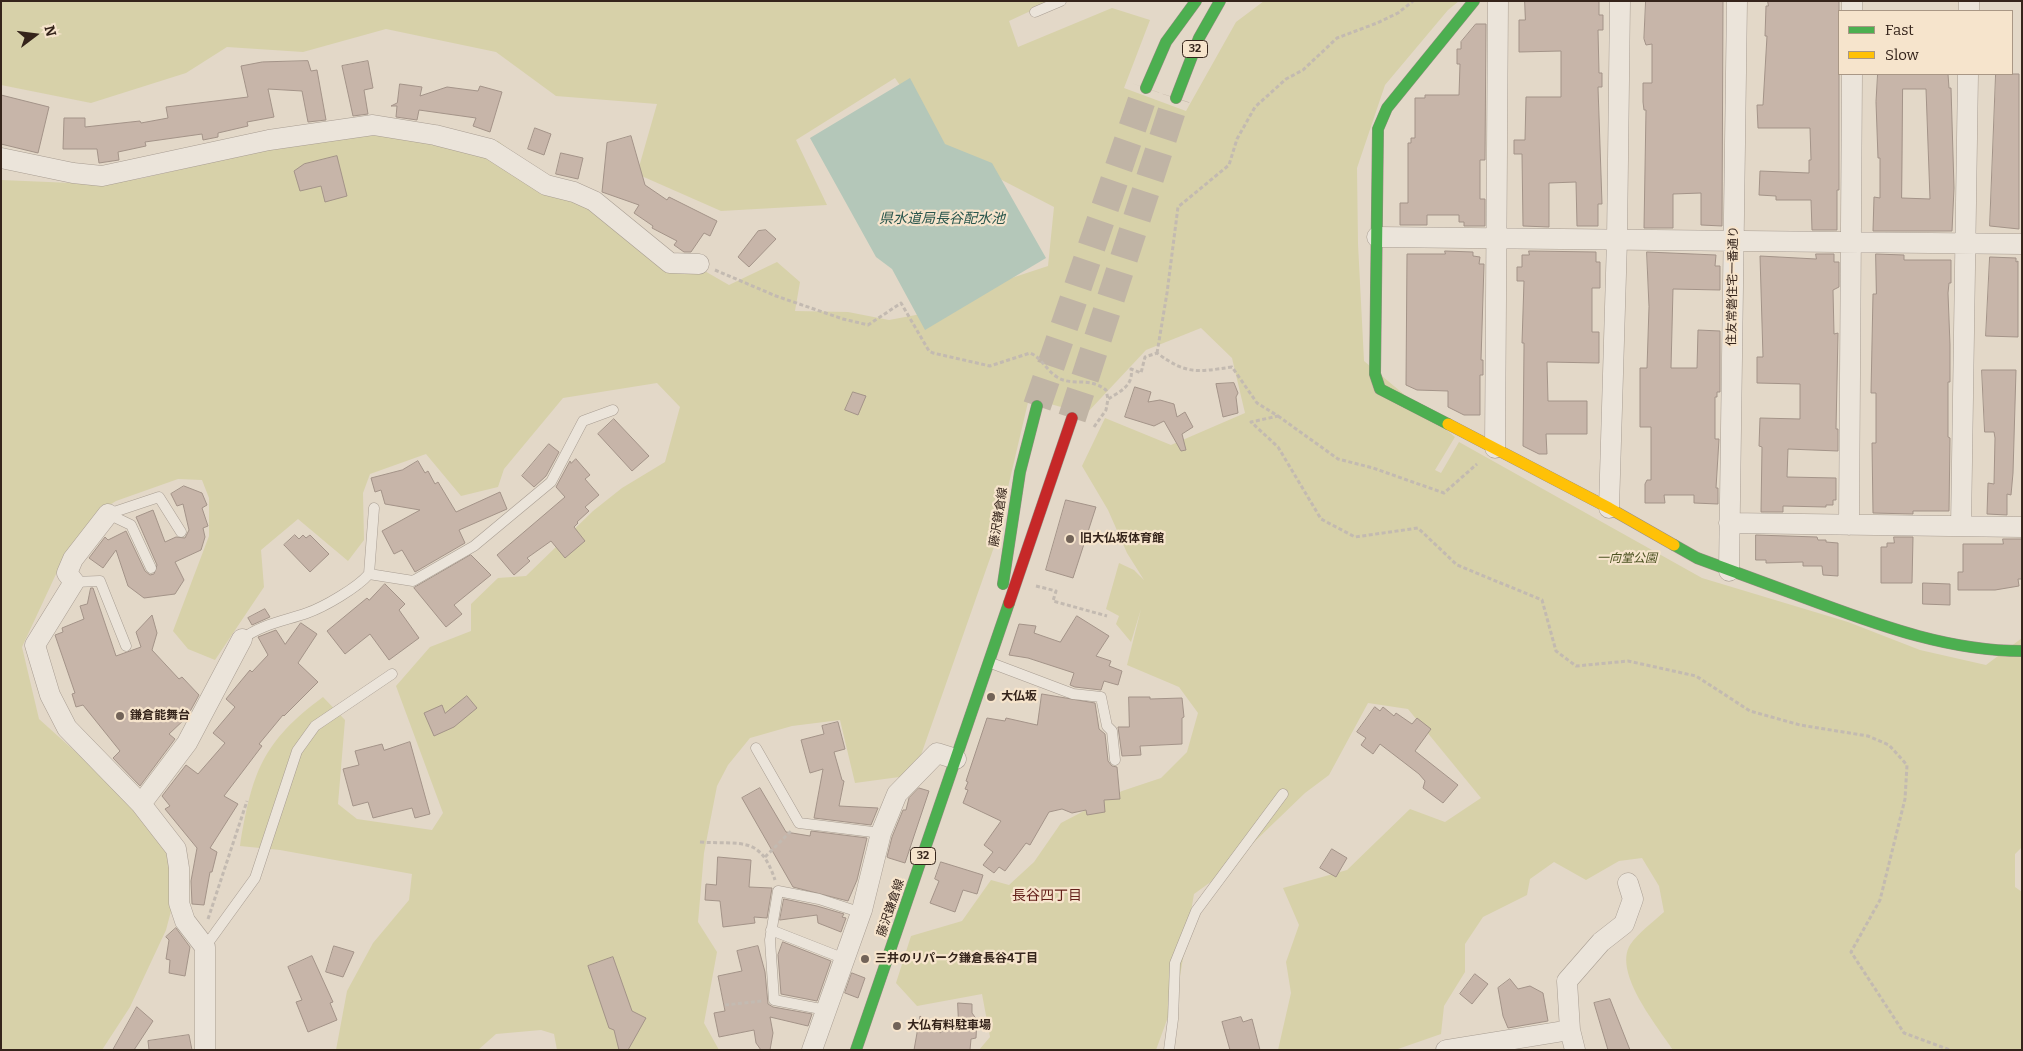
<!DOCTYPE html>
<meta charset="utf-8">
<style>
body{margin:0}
#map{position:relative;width:2023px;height:1051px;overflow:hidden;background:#e3d8c8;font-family:Bitter,serif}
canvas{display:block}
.frame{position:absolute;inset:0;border:2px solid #35241b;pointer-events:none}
.legend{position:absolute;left:1838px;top:10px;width:175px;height:65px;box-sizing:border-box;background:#f6e4cc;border:1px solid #a99785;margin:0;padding:6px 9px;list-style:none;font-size:15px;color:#35241b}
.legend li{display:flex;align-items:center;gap:10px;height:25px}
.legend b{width:25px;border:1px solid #a99785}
.north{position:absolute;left:10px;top:10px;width:50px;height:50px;-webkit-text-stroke:4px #f6e4cc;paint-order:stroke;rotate:75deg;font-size:14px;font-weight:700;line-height:20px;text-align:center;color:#35241b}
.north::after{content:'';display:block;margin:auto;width:18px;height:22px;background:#35241b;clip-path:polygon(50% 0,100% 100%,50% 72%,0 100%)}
</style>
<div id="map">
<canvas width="2023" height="1051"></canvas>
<div class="frame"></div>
<ul class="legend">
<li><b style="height:6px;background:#4caf50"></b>Fast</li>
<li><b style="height:6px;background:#ffc107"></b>Slow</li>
</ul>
<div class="north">N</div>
</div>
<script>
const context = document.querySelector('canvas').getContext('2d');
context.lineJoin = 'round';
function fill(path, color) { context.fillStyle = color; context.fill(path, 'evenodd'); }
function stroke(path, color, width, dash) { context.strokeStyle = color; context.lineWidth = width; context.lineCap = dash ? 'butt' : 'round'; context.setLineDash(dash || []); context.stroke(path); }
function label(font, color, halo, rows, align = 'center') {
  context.font = font + ' Bitter,"Noto Sans JP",serif'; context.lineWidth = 4.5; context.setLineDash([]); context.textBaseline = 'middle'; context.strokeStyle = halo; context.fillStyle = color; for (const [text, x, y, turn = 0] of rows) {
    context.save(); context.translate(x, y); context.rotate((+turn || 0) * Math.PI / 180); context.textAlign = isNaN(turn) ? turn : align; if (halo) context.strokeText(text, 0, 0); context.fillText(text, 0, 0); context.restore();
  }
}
fill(new Path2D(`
 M1,1H1052L1009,21L1018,47L1112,8L1150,20L1124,88L1186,111L1236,22L1264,1H1459L1448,10L1385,85L1357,168L1358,244L1364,361L1455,437L1435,470L1441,473L1459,442L1702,578L1848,622L1920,650L1986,665L2022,638V847L2015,854V887L2022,892V1050H1673C1658,1027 1613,973 1630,945C1638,933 1653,922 1664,912L1659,886L1642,858L1619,861L1586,880L1554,862L1530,879L1527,895L1483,917L1465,944V972L1444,1006L1441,1034L1395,1050H1278L1291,993L1286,962L1299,925L1283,888L1347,870L1410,809L1445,822L1481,798L1408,709L1368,703L1329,775L1305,793L1251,845L1241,860L1194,894L1180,976L1172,1006L1156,1050H979L990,1037L982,994L917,1006L896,983L911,936L962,921L991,880L1009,885L1034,862L1061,823L1122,791L1161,778L1187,752L1198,713L1179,687L1127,665L1141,609L1131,642L1116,624L1119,616L1106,609L1119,563L1134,570L1144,580L1127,553L1108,510L1082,466L1105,418L1171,445L1245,413L1232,358L1201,328L1146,350L1086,414L1029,398L994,547L914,775L855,783L840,720L792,726L750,738L728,765L717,786L704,853L698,922L717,952L704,1023L719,1050H557L554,1034L541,1030L496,1034L478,1050H336L347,991L373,943L409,900L412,874L280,850L240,846C252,773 262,742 323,697L345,720L338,804L357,819L432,830L443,813L396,686L430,647L471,631V604L498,578L526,576L593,511L622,488L665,462L680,407L657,383L563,398L504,469L498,487L461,496L426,454L370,474L363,493L364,540L348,561L298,519L261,550L264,587L215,660L188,649L173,631L209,536V498L202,480L178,479L116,501L97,513L64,557L22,647L39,719L128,799L167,848L175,896L166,930L130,1007L102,1050H1V180L72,183L139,179L251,153L377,132L498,141L557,186L729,285L777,262L800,282L795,311L848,312L889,320L932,312L963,294L1048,266L1054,207L944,150L895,78L796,140L827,205L721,211L637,174L657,104L556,96L496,52L386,29L303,52L227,47L186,73L91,103L1,85Z`), '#d7d1a9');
fill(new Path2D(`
 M910,78L945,144L992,163L1046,258L925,330L892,269L876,257L810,138Z`), '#b4c7b9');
const building = new Path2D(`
 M1525,1H1599V15H1603V30H1598L1599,73H1602V87H1598L1602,204H1598V226H1577L1576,182L1549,183V227L1523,226L1522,154H1514V140H1525L1526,97H1561V51L1519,52V20H1525Z
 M1646,1H1723L1722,226L1701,225V193L1673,194V228H1644L1646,110H1644L1643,102V83H1652V44L1646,45L1644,39Z
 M1768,1H1839V190H1837V230H1812L1811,200H1776V196L1759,195L1760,171L1809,173V160H1811L1810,128H1758L1757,105H1763L1767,36H1765L1766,6H1768Z
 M1476,24H1486L1485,160H1480V199H1485V226H1464V222H1459V215H1427V225H1400V203H1408V143H1411V138H1415V98H1425V95H1459L1460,64H1457V49H1461V42Z
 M308,61L311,71L317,70L326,120L308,122L302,91L268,89L274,117L247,122L248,126L218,133V137L203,140L202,134L145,142L146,146L118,152L119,160L99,163L97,149H63L64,118H85V127L140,121L141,123L168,118L166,107L248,97L241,66L262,62Z
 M368,61L373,88L364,90L368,114L353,116L342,66Z
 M1878,74H1948L1949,88H1951L1954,188L1952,231H1873L1874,197L1880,198V158H1878L1876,102ZM1903,89H1926L1930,199L1902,198Z
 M1996,74H2019V229L1990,226Z
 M400,84L422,87L420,96L447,87L478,91L480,86L502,92L490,132L473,126L476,118L419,110L417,120L396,117L397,106H391L397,103Z
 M1,95L49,107L38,153L1,144Z
 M535,128L551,134L544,155L528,149Z
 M631,136L645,185L667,200L669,197L717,221L710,236L704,233L691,252H684L674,245L677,241L652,228L653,226L634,213L639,205L602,192L607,143Z
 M561,153L583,158L578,179L556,174Z
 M337,156L347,196L325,202L321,186L300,191L294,171L304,164Z
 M766,230L776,239L749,267L738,257L758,231Z
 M1445,251L1473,252V256L1480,257L1479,264H1484L1481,360H1483V375H1480V415H1464L1448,407V391L1417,390L1406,385L1407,254H1445Z
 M1529,251L1596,252V262H1600V288H1592V332H1599V363L1547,362L1548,401H1587V434H1546L1547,454H1539L1523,446L1524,348V343H1522L1524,281H1517V267H1522V255H1529Z
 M1647,252L1716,255L1715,266H1720V290L1673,289L1671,368H1697L1698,330L1720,331V392H1717V397H1715V439H1719L1716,488H1718V504L1694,503V495H1664L1665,503H1645V484L1647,480H1651V427H1640V368H1647L1649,307Z
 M1816,254H1834V262H1839V287L1833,290L1834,334L1838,333L1836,429H1838V451L1788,449L1787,477L1836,478V500H1833V505H1826V507L1783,506V512H1761L1762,447L1759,446L1760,418L1800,419V384L1757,383V357H1763L1760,256L1816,259Z
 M1876,254L1904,255V260H1951V283H1949L1948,293L1950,345V382H1948V437L1950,438L1949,511H1913V514L1873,513L1872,443H1876V393H1871L1873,294H1876Z
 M1990,257L2016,258V262L2018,261V337L1986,336Z
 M1982,370H2016L2013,473L2011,495L2007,494V515L1987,514L1988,483L1994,484L1995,438L1994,432H1985Z
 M1234,383L1238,393L1236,397L1238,413L1223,417L1216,384Z
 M1135,387L1151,392L1148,402L1160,400L1174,404L1177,417L1185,412L1193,427L1182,434L1186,450L1181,451L1164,421L1154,426L1125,417Z
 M853,392L866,396L858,415L845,410Z
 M614,419L649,456L632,471L598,434Z
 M549,444L559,452L546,476L534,487L522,476Z
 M576,459L590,475L585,479L599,495L585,507L589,511L577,522L578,523L574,527L585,541L565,558L551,541L527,558L530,561L514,575L497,555L565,497L556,487L570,461L571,463Z
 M418,461L425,473L428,471L435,484L438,482L456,512L500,492L507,509L459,530L465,543L415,572L402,550L394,554L382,531L420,510L385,504L381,490L375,492L371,478L402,470Z
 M184,486L202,493L207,505L202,508L208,526L203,528L205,537L201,550L175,562L184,580L175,594L144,598L128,586L116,550L103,568L89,558L105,537L108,540L126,531L145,571L150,575L154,574L157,565L136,517L153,510L165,542L176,537L185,538L189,530L183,504L177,506L171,494Z
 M1066,500L1096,507L1073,578L1046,570Z
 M295,535L299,539L303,535L306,538L310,535L329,554L310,572L284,545Z
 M1756,535L1817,537L1818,540H1826V542L1838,543V576L1823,575L1822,566H1803V562L1766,563V560H1756Z
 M1894,537H1913L1912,583H1881V547H1887V543H1894Z
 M2003,539H2022V579H2018L2019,586L1995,590H1958V572H1963V544H2003Z
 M471,555L491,575L454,605L462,614L446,627L414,588Z
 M1923,583L1950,584V605L1923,604Z
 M385,584L405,604L399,610L419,638L389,660L370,634L345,654L327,631L367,598L369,600Z
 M91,588H93L116,656L141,647L136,632L152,615L157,633L152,650L179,679L182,677L199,695L187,717L169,734L175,739L140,786L113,758L120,751L83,705L76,707L72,694L75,693L55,635L63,632L62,628L84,619L80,606L87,604Z
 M265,609L270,617L252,625L248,618Z
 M1077,616L1109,636L1096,656L1111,661L1109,666L1122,671L1118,685L1104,681L1101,690L1075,687L1070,685L1074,673L1028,658L1009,655L1019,624L1036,626L1034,633L1060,642Z
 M301,623L317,634L298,663L318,682L284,716L283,715L259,744L262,746L224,796L238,804L210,848L217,852L212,872H210L204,905L192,904L191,881L197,848L165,809L170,806L162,796L186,765L198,774L225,743L213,733L235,707L226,699L250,670L252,672L268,655L258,637L276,630L285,644Z
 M1042,694L1095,703L1099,729L1105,734L1108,761L1112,766L1117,767L1120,799L1104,800L1105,812L1087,815L1086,810L1072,813L1062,809L1049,812L1030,845L1026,843L1005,871L999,867L994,873L983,865L993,852L984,845L1001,821L963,803L968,790L965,789L968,782L966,781L987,718L1005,721L1006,718L1037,725Z
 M467,696L477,708L454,727L434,736L424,713L442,705L445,713Z
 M1129,697H1150V699L1182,698L1184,717L1182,718V744L1140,746L1141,755L1122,756L1118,727H1129Z
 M1375,707L1380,711L1383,707L1394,716L1396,713L1412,724L1417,718L1431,729L1415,751L1458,785L1443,803L1423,788L1425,781L1419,774L1380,744L1373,754L1361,745L1366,738L1357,732Z
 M838,722L845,749L834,752L842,780L844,781L839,806L878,808L871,825L814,818L823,769L810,773L801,740L824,734L822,726Z
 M410,742L430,814L415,818L412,808L373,818L368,802L353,806L343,769L359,765L355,751L382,744L384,750Z
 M760,788L786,832L810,836L811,831L867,838L857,880L848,901L793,887L742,798Z
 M919,788L929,791L905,863L889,858L887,857L892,837L903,810H906L909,798Z
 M1332,849L1347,858L1336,877L1320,868Z
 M718,857L751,860L749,887L772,888L767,918L754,917L755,923L723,927L720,901L705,900L706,884L716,885Z
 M941,862L983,875L977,894L963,890L955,912L930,903L939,881L935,879Z
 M784,899L817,906L844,914L842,917L846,918L841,932L818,923L817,915L780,920Z
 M176,928L190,947L185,976L169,973L170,960L166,959L169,940L166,937Z
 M783,942L831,961L817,1001L781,994L778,955Z
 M334,946L354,952L343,977L326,972Z
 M758,946L765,972L768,1004L773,1007L812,1014L808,1026L770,1017L773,1033L770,1050H761L756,1043L754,1030L719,1037L714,1013L725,1011L718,976L742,971L737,951Z
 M312,956L333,1002L330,1003L337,1020L308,1032L296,1002L302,1000L288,967Z
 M613,957L632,1011L646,1018L628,1050H619L614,1030L609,1028L588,966Z
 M852,973L865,978L858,998L845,993Z
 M1475,974L1488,984L1472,1004L1460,994Z
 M1510,979L1518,989L1530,986L1543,993L1548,1021L1508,1028L1503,1016L1498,988Z
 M1610,999L1630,1050H1608L1594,1003Z
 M958,1003L972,1004V1013L977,1020L976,1038L971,1039L970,1050H914L920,1016L940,1033L958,1018Z
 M137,1007L153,1021L134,1050H113Z
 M1241,1017L1243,1022L1252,1019L1260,1050H1230L1222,1022Z
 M189,1035L192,1050H149L148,1041Z`);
fill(building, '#c7b5a9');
stroke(building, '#a39388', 1);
stroke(new Path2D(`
 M1037,406L1146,88
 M1072,418L1176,98`), '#c0b4a5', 28, [28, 14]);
const lane = new Path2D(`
 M1035,12L1061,1
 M108,514L159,497L181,532
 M108,514L131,525L151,568
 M369,574L374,508
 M74,582L100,581L126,646
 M242,639C262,624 284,621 307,613C324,607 357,588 369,574L413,581L474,546L551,482L583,421L613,410
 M991,663L1073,694L1101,697L1107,726L1112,731L1115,760
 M756,748L799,823L881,833
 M771,930L845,959
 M205,947L255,878L297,751L315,726L392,674
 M826,1010L774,1000L770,940L778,891L819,899L862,913
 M1169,1050L1173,1019L1175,963L1196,911L1283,794`);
const street = new Path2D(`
 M1852,11V1
 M1969,11V1
 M1,158L73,173L102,176L269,140L373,125L435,135L490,149L546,185L574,192L594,201L670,263L699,264
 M1377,237L2022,244
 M1495,448L1498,1
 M1609,508L1617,240L1620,1
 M108,514L73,559L67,573L74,582L35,645L50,695L67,728L141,804L176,849L179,868V903L185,921L205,947V1050
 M1729,523L2022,527
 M1849,525L1852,74
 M1961,526L1968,74
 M1729,571L1737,1
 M141,804L187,743L242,639
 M1570,1030L1567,981L1601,942L1624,924L1633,899L1628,883
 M812,1050L862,910L881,833L897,794L937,753L956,759
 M1446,1050L1570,1030L1575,1050`);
const fast = new Path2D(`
 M1146,88L1166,42L1196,1
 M1176,98L1199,38L1220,1
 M1448,424L1380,389L1375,374L1378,129L1387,108L1474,1
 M1674,545L1697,558C1738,573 1778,588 1819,603C1884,627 1951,651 2022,651
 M1003,584L1020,472L1037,406
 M856,1050L1009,603`);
const slow = new Path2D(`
 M1448,424L1609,508L1674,545`);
const jam = new Path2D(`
 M1009,603L1072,418`);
stroke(lane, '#a89d92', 11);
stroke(street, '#a89d92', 21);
stroke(fast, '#978c82', 12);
stroke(slow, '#978c82', 12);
stroke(jam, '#978c82', 12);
stroke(new Path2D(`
 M715,270L776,296L843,319L868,325L901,303L929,351L933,353L990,366L1030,353C1042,358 1046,370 1057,377C1072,387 1088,376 1106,390L1108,399
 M1157,353L1167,293L1178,207L1229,165L1237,139L1255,107L1286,79L1303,70L1337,38L1377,23L1398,13L1413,1
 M1278,416L1338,459L1373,468L1444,493L1477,464
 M1094,427L1106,410L1108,399C1119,392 1134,386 1131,369L1141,373L1145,357L1157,353C1187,375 1197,372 1232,367L1257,403L1278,416L1251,422L1278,447L1321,519L1355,537L1418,528L1457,565L1542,600L1556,651L1576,666L1628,661L1696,676L1750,711L1800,725L1868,736L1889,745L1907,765L1905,799L1880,900L1851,952L1904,1033L1950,1050
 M1036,586L1056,591L1053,601L1107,616
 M700,842C742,845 760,835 775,880
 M765,857L791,831
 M208,919L247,801
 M725,1005L762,1001`), '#c3bab1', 3, [4, 2.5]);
stroke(lane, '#ebe4da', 10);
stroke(street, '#ebe4da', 20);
stroke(fast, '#4caf50', 11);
stroke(slow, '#ffc107', 11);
stroke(jam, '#c62828', 11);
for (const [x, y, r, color] of [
 [1070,539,5,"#726358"],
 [991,697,5,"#726358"],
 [120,716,5,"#726358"],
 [865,959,5,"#726358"],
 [897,1026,5,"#726358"]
]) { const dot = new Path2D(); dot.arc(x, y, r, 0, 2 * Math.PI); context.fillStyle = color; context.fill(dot); stroke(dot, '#f6e4cc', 2); }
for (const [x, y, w] of [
 [1195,49,25],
 [923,856,25]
]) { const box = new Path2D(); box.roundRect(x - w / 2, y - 8.5, w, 17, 4); context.fillStyle = '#f6e4cc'; context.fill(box); stroke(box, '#35241b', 1); }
label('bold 11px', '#35241b', null, [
 ["32",1195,49],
 ["32",923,856]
]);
label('12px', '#35241b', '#f6e4cc', [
 ["住友常磐住宅一番通り",1733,286,-89],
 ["藤沢鎌倉線",999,517,-81],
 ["藤沢鎌倉線",891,908,-71]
]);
label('bold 12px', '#35241b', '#f6e4cc', [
 ["旧大仏坂体育館",1080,539],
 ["大仏坂",1001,697],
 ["鎌倉能舞台",130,716],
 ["三井のリパーク鎌倉長谷4丁目",875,959],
 ["大仏有料駐車場",907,1026]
], 'left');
label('italic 12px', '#4c5221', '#f6e4cc', [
 ["一向堂公園",1627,559]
]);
label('italic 14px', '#29564d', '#f6e4cc', [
 ["県水道局長谷配水池",942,219]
]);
label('14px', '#631f19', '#f6e4cc', [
 ["長谷四丁目",1047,896]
]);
</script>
